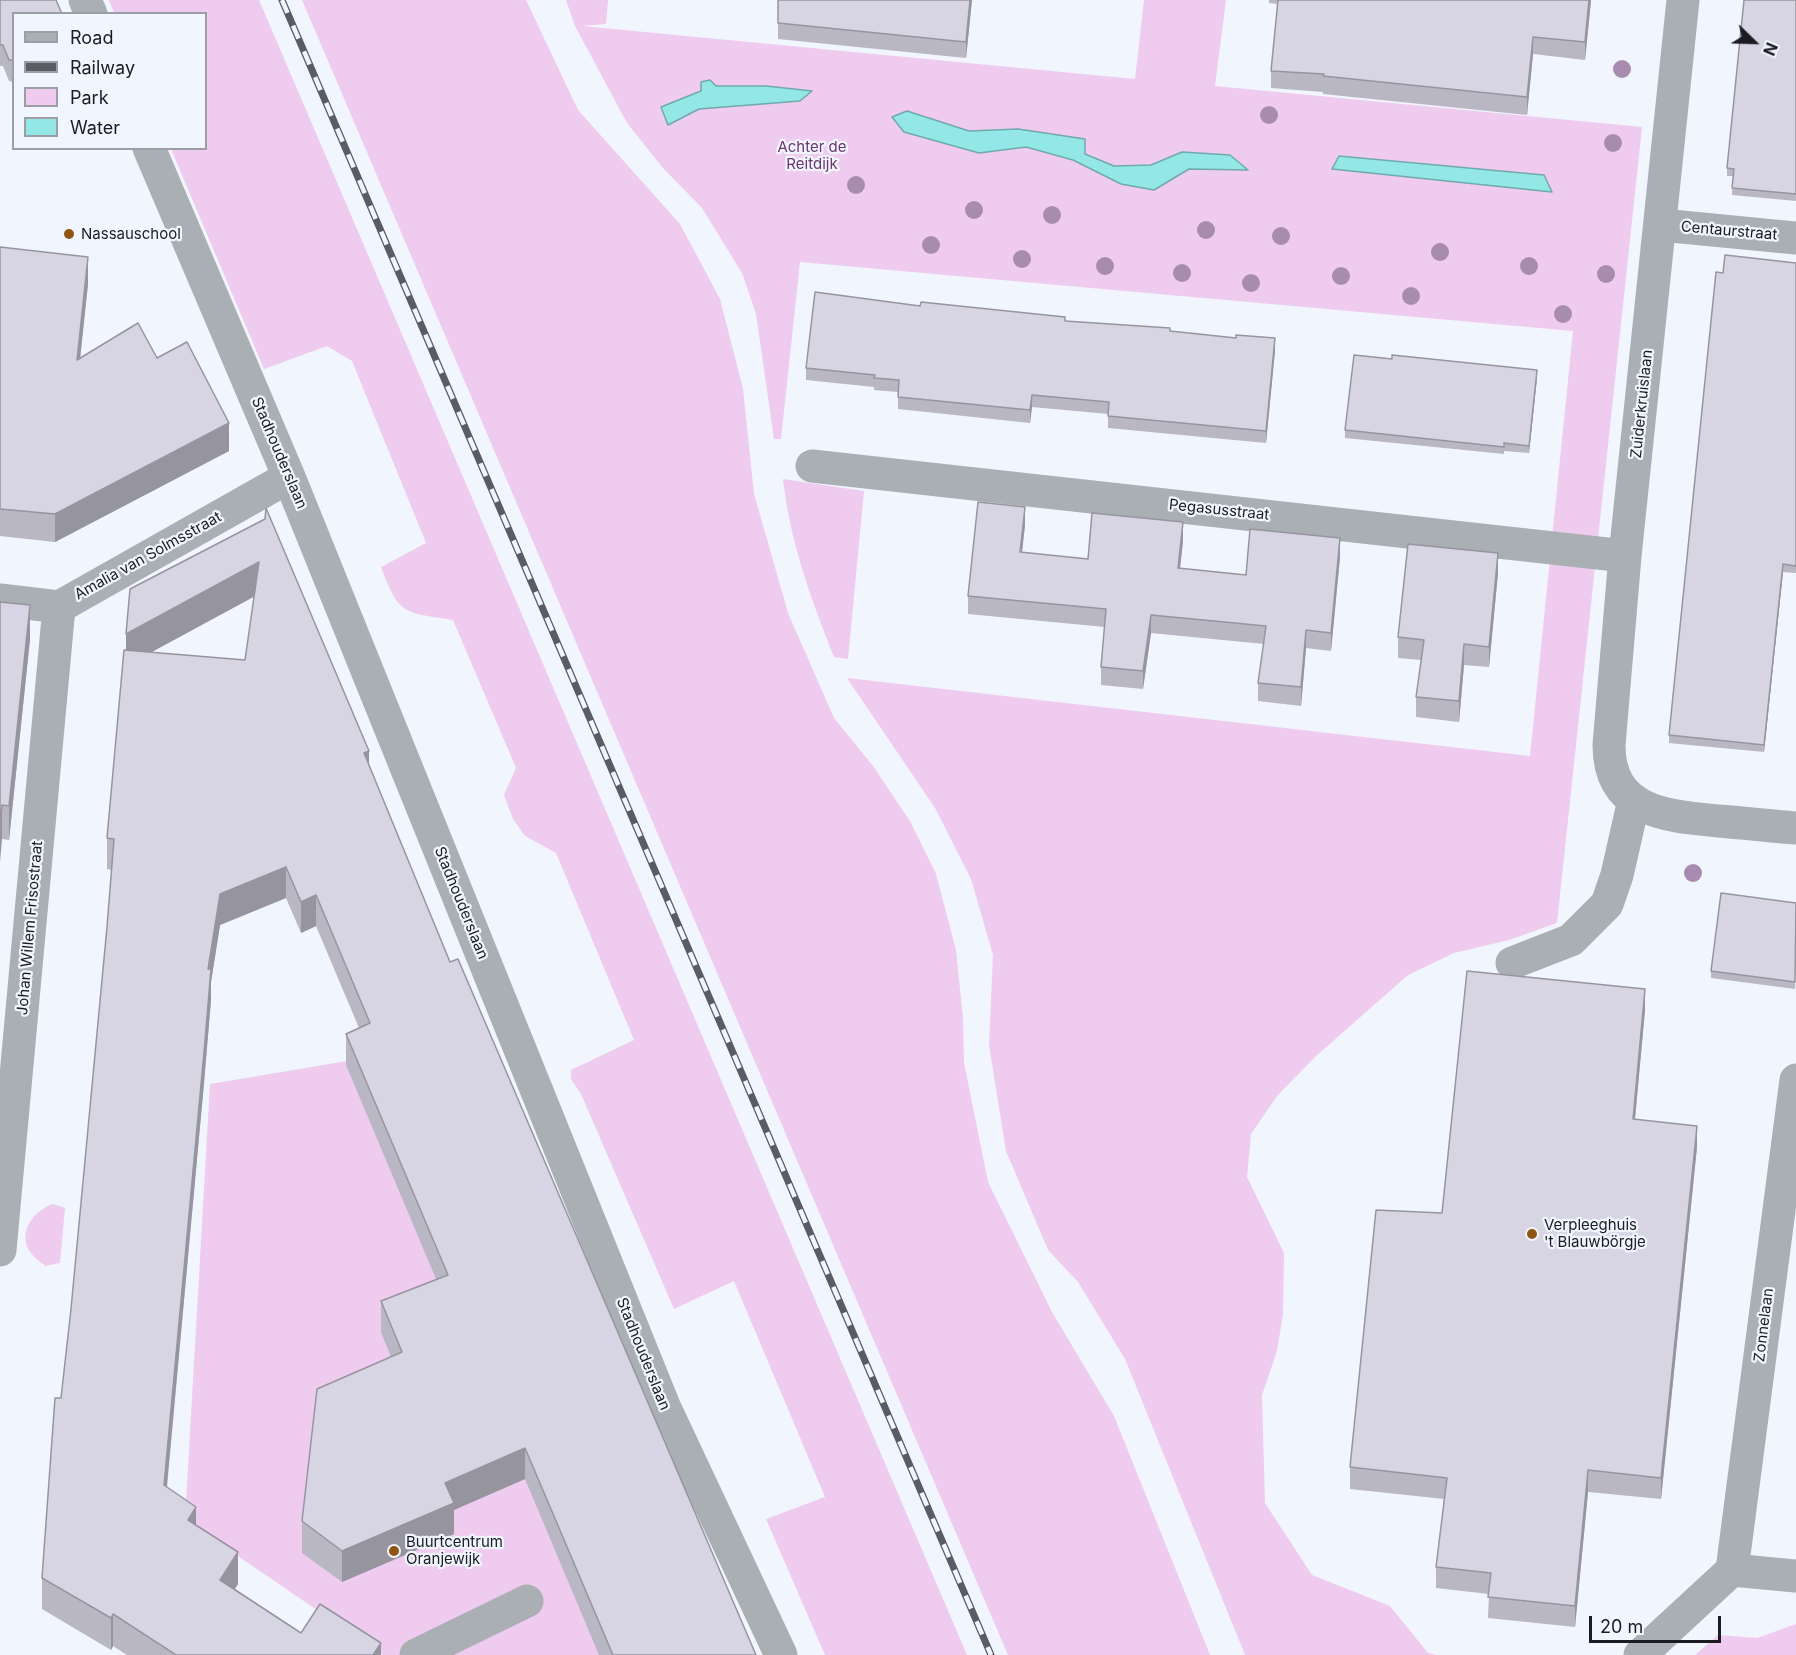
<!DOCTYPE html>
<meta charset="utf-8">
<style>
body{margin:0}
#map{position:relative;width:1796px;height:1655px;overflow:hidden;background:#f1f5fd;font-family:Inter,sans-serif}
canvas{display:block}
.legend{position:absolute;left:12px;top:12px;width:195px;height:138px;box-sizing:border-box;background:#f1f5fd;border:2px solid #9b9ea5;margin:0;padding:8px 10px;list-style:none;font-size:18px;color:#1a1c21}
.legend li{display:flex;align-items:center;gap:12px;height:30px}
.legend b{width:30px;border:2px solid #9b9ea5}
.north{position:absolute;left:1724px;top:12px;width:60px;height:60px;-webkit-text-stroke:4px #f1f5fd;paint-order:stroke;rotate:113deg;font-size:16px;font-weight:700;line-height:24px;text-align:center;color:#1a1c21}
.north::after{content:'';display:block;margin:auto;width:21px;height:27px;background:#1a1c21;clip-path:polygon(50% 0,100% 100%,50% 72%,0 100%)}
.scale{position:absolute;left:1589px;top:1616px;width:132px;height:27px;box-sizing:border-box;border:3px solid #1a1c21;border-top:0;padding-left:8px;font-size:18px;line-height:21px;white-space:nowrap;color:#1a1c21;-webkit-text-stroke:4px #f1f5fd;paint-order:stroke}
</style>
<div id="map">
<canvas width="1796" height="1655"></canvas>
<ul class="legend">
<li><b style="height:8px;background:#a9afb2"></b>Road</li>
<li><b style="height:8px;background:#595c62"></b>Railway</li>
<li><b style="height:16px;background:#efcbef"></b>Park</li>
<li><b style="height:16px;background:#94e7e7"></b>Water</li>
</ul>
<div class="north">N</div>
<div class="scale">20 m</div>
</div>
<script>
const context = document.querySelector('canvas').getContext('2d');
context.lineJoin = 'round';
function fill(path, color) { context.fillStyle = color; context.fill(path, 'evenodd'); }
function stroke(path, color, width, dash) { context.strokeStyle = color; context.lineWidth = width; context.lineCap = dash ? 'butt' : 'round'; context.setLineDash(dash || []); context.stroke(path); }
function label(font, color, halo, rows, align = 'center') {
  context.font = font + ' Inter,sans-serif'; context.lineWidth = 4.5; context.setLineDash([]); context.textBaseline = 'middle'; context.strokeStyle = halo; context.fillStyle = color; for (const [text, x, y, turn = 0] of rows) {
    context.save(); context.translate(x, y); context.rotate((+turn || 0) * Math.PI / 180); context.textAlign = isNaN(turn) ? turn : align; if (halo) context.strokeText(text, 0, 0); context.fillText(text, 0, 0); context.restore();
  }
}
fill(new Path2D(`
 M109,0H259L967,1655H825L766,1519L825,1497L734,1281L674,1309L581,1094L571,1079V1070L634,1040L556,853L525,836L513,819L504,795L516,768L453,620C404,612 399,616 381,567L426,543L352,361L327,346L264,369L171,149L206,148V14L114,13Z
 M302,0H526L578,110L680,224L720,299L743,389L754,494L788,613L834,718L873,766L910,821L936,874L956,950L963,1018L964,1063L988,1182L1052,1312L1114,1416L1210,1655H1008Z
 M566,0H608L606,24L582,26L1135,79L1144,0H1226L1215,86L1642,127L1557,923L1509,940L1454,953L1408,975L1315,1057L1277,1096L1251,1134L1247,1177L1284,1253L1283,1314L1277,1351L1262,1395L1265,1503L1312,1575L1390,1606L1428,1653L1437,1655H1245L1125,1359L1078,1282L1048,1250L1006,1151L989,1045L993,955L971,879L935,808L847,678L1530,756L1573,331L800,262L781,439H774L756,314L742,273L702,208L663,168L627,123L575,26Z
 M783,479L864,491L848,659L834,657C811,599 790,542 783,479Z
 M347,1061L602,1655H383L185,1520L210,1084Z
 M53,1204L65,1208L60,1263L45,1266C41,1262 34,1258 31,1253C16,1233 34,1210 53,1204Z
 M1796,1624V1655H1695L1718,1635L1757,1638Z`), '#efcbef');
const water = new Path2D(`
 M710,80L716,86H766L812,91L800,101L699,109L668,125L661,107L701,91V82Z
 M907,111L969,131L1018,129L1085,139V154L1114,166L1151,165L1182,152L1230,155L1248,170L1189,169L1154,190L1121,184L1073,160L1026,147L979,153L904,132L892,117Z
 M1339,156L1544,175L1552,192L1332,169Z`);
fill(water, '#94e7e7');
stroke(water, '#6faaac', 1.5);
stroke(new Path2D(`
 M85,0L91,14
 M1683,0L1625,556L1609,745C1609,812 1666,816 1718,821C1744,823 1770,826 1796,828
 M149,148L289,477L664,1406L781,1655
 M1661,225L1796,238
 M812,466L1625,556
 M0,600L59,607L289,477
 M1512,963L1571,940L1607,904L1617,875L1634,800
 M0,1250L59,607
 M1732,1570L1796,1576
 M416,1655L527,1601
 M1640,1655L1732,1570L1796,1080`), '#a9afb2', 33);
const rail = new Path2D(`
 M282,0L991,1655`);
stroke(rail, '#595c62', 7);
stroke(rail, '#f1f5fd', 4.5, [14]);
context.fillStyle = '#a88caf';
for (const [x, y] of [
 [1622,69],
 [1269,115],
 [1613,143],
 [856,185],
 [974,210],
 [1052,215],
 [1206,230],
 [1281,236],
 [931,245],
 [1440,252],
 [1022,259],
 [1105,266],
 [1529,266],
 [1182,273],
 [1606,274],
 [1341,276],
 [1251,283],
 [1411,296],
 [1563,314],
 [1693,873]
]) { context.beginPath(); context.arc(x, y, 9, 0, 2 * Math.PI); context.fill(); }
fill(new Path2D(`
 M0,0L14,14V82L9,81L3,66H0Z
 M778,0H972L966,58L778,39Z
 M1269,0H1591L1585,60L1533,54L1527,115L1323,94V92L1271,88V71L1278,4L1269,3Z
 M1796,0V201L1732,195L1733,176H1727V168Z
 M0,247L88,284L80,358H157L229,451L55,542L0,536Z
 M1796,263V573L1783,572L1764,752L1669,743V735L1723,273Z
 M920,306L1170,331L1275,351L1266,443L1108,428V414L1032,407L1030,423L898,409V392L874,390V387L806,380V368Z
 M1537,378L1529,453L1504,451V454L1345,438V430Z
 M265,519L369,765L450,962L756,1655H599L525,1479L454,1510V1534L342,1582L302,1553V1521L391,1357L381,1332V1301L436,1279L346,1065V1034L359,1028L316,926L301,933L286,898L220,925L211,982V1000L204,1083L167,1487L196,1525L238,1584L235,1589L301,1633L381,1655H127L113,1646L111,1650L42,1609V1578L71,1309L107,927L112,870L107,869V838L126,650ZM254,596L245,660L151,652Z
 M1025,525L1022,552L1088,559L1183,541L1180,568L1246,575L1340,557L1331,651L1306,648L1301,706L1258,701V683L1264,644L1151,633L1143,689L1101,685V667L1105,627L968,614V596Z
 M1498,573L1489,667L1464,665L1459,722L1416,717V697L1421,660L1398,658V637Z
 M0,602L30,639L9,840L2,839Z
 M1796,903L1795,989L1711,978V971Z
 M1645,1010L1635,1119L1697,1147L1661,1499L1588,1492L1575,1627L1488,1618L1489,1594L1436,1588V1567L1444,1499L1350,1489V1467L1442,1213Z`), '#b9b7c3');
fill(new Path2D(`
 M970,0H972L966,58V42Z
 M1589,0H1591L1585,60V42Z
 M1533,37V54L1527,115V97Z
 M88,257V284L77,387V360Z
 M1275,338V351L1266,443V431Z
 M1537,370V378L1529,453V446Z
 M1032,395V407L1030,423V410Z
 M229,423V451L55,542V514Z
 M1025,507V525L1020,570V552Z
 M1183,522V541L1178,586V568Z
 M1340,538V557L1331,651V633Z
 M1498,553V573L1489,667V647Z
 M259,562V594L126,666V634Z
 M1783,564V572L1764,752V745Z
 M30,605V639L9,840V806Z
 M1151,615V633L1143,689V671Z
 M1306,630V648L1301,706V687Z
 M1464,644V665L1459,722V701Z
 M369,751V782L364,753Z
 M2,805V839L0,862V828Z
 M286,867V898L220,925L211,982V1000L204,1083L164,1516V1485L208,969L220,894Z
 M316,895V926L301,933V902Z
 M1645,989V1010L1633,1140V1119Z
 M1697,1126V1147L1661,1499V1478Z
 M525,1448V1479L454,1510V1534L342,1582V1551L445,1483Z
 M1588,1470V1492L1575,1627V1606Z
 M196,1507V1539L188,1520Z
 M238,1552V1584L220,1611V1580Z
 M113,1614V1646L111,1650V1618Z
 M381,1643V1655H373Z`), '#96959f');
const building = new Path2D(`
 M0,0H56L62,14H14V60H9L3,45H0Z
 M778,0H970L966,42L778,23Z
 M1278,0H1589L1585,42L1533,37L1527,97L1323,76L1324,74L1271,71Z
 M1744,0H1796V194L1732,188L1734,169L1727,168Z
 M0,247L88,257L77,360L138,323L157,358L187,342L229,423L55,514L0,509Z
 M1725,255L1796,263V566L1783,564L1764,745L1669,735L1716,272L1723,273Z
 M815,292L920,306L921,302L1065,317V321L1170,328V331L1236,338V335L1275,338L1266,431L1108,416L1109,402L1032,395L1030,410L898,397L899,380L874,378L875,375L806,368Z
 M1354,355L1392,359V355L1537,370L1529,446L1504,443V447L1345,430Z
 M978,502L1025,507L1020,552L1088,559L1092,513L1183,522L1178,568L1246,575L1250,529L1340,538L1331,633L1306,630L1301,687L1258,683L1266,626L1151,615L1143,671L1101,667L1106,609L968,596Z
 M266,508L369,751L364,753L450,962L458,959L756,1655H613L525,1448L445,1483L454,1503L342,1551L302,1521L317,1389L402,1352L381,1301L448,1275L346,1034L370,1023L316,895L301,902L286,867L220,894L208,969H211L204,1052L164,1485L196,1507L188,1520L238,1552L220,1580L301,1633L320,1604L381,1643L373,1655H176L113,1614L111,1618L42,1578L55,1398H61L71,1309L107,927L114,839L107,838L124,650L245,660L259,562L126,634L130,589L265,519Z
 M1408,544L1498,553L1489,647L1464,644L1459,701L1416,697L1424,640L1398,637Z
 M0,602L30,605L9,806L2,805L0,828Z
 M1721,893L1796,903L1795,982L1711,971Z
 M1467,971L1645,989L1633,1119L1697,1126L1661,1478L1588,1470L1575,1606L1488,1597L1491,1573L1436,1567L1447,1478L1350,1467L1376,1210L1442,1213Z`);
fill(building, '#d7d5e3');
stroke(building, '#96959f', 1.5);
for (const [x, y, r, color] of [
 [69,234,6,"#8f5411"],
 [1532,1234,6,"#8f5411"],
 [394,1551,6,"#8f5411"]
]) { const dot = new Path2D(); dot.arc(x, y, r, 0, 2 * Math.PI); context.fillStyle = color; context.fill(dot); stroke(dot, '#f1f5fd', 2); }
label('15px', '#6c366f', '#f1f5fd', [
 ["Achter de",812,147],
 ["Reitdijk",812,164]
]);
label('15px', '#1a1c21', '#f1f5fd', [
 ["Centaurstraat",1729,231,5],
 ["Zuiderkruislaan",1642,404,-84],
 ["Stadhouderslaan",279,453,67],
 ["Pegasusstraat",1219,510,6],
 ["Amalia van Solmsstraat",148,556,-29],
 ["Stadhouderslaan",461,903,68],
 ["Johan Willem Frisostraat",30,928,-85],
 ["Zonnelaan",1764,1325,-83],
 ["Stadhouderslaan",643,1354,68]
]);
label('15px', '#1a1c21', '#f1f5fd', [
 ["Nassauschool",81,234],
 ["Verpleeghuis",1544,1225],
 ["'t Blauwbörgje",1544,1242],
 ["Buurtcentrum",406,1542],
 ["Oranjewijk",406,1559]
], 'left');
</script>
